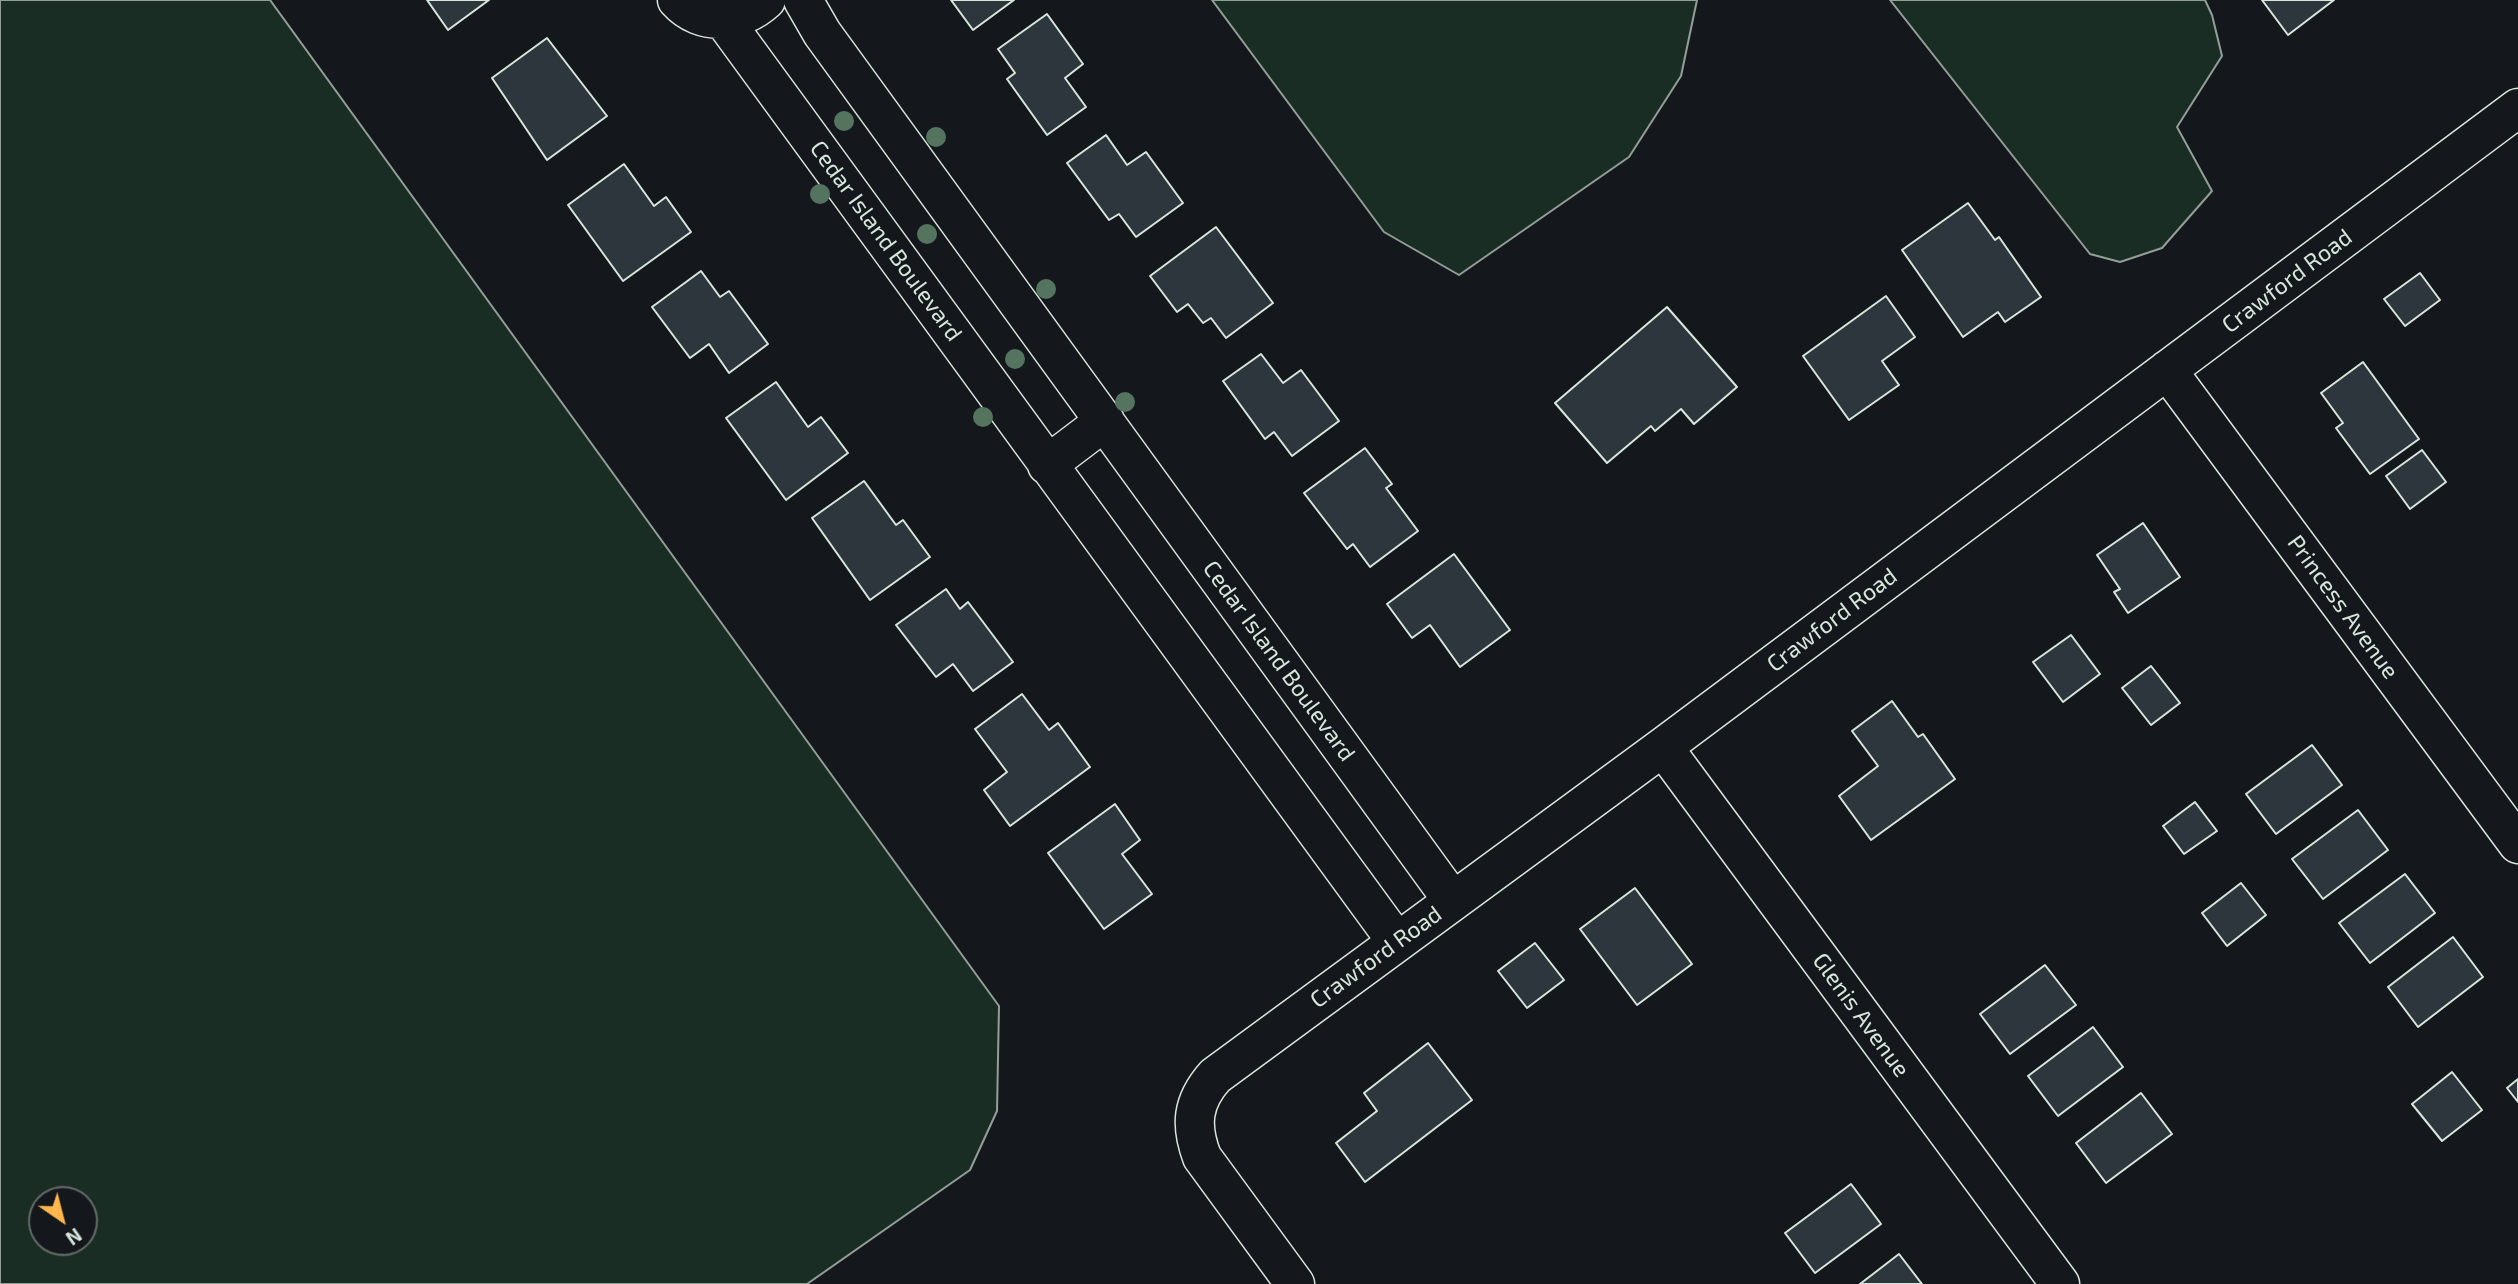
<!DOCTYPE html>
<style>
body{margin:0}
#map{position:relative;width:2518px;height:1284px;overflow:hidden;background:#14181c;font-family:"Exo 2",sans-serif}
canvas{display:block}
.north{position:absolute;left:28px;top:1186px;width:70px;height:70px;box-sizing:border-box;background:#14181c;border:2px solid #626a69;border-radius:50%;rotate:145deg;font-size:19px;font-weight:700;line-height:28px;text-align:center;color:#d8e6dc}
.north::after{content:'';display:block;margin:auto;width:24px;height:32px;background:#ffb74d;clip-path:polygon(50% 0,100% 100%,50% 72%,0 100%)}
</style>
<div id="map">
<canvas width="2518" height="1284"></canvas>
<div class="north">N</div>
</div>
<script>
const context = document.querySelector('canvas').getContext('2d');
context.lineJoin = 'round';
function fill(path, color) { context.fillStyle = color; context.fill(path, 'evenodd'); }
function stroke(path, color, width, dash) { context.strokeStyle = color; context.lineWidth = width; context.lineCap = dash ? 'butt' : 'round'; context.setLineDash(dash || []); context.stroke(path); }
function label(font, color, halo, rows, align = 'center') {
  context.font = font + ' "Exo 2",sans-serif'; context.lineWidth = 5; context.setLineDash([]); context.textBaseline = 'middle'; context.strokeStyle = halo; context.fillStyle = color; for (const [text, x, y, turn = 0] of rows) {
    context.save(); context.translate(x, y); context.rotate((+turn || 0) * Math.PI / 180); context.textAlign = isNaN(turn) ? turn : align; if (halo) context.strokeText(text, 0, 0); context.fillText(text, 0, 0); context.restore();
  }
}
const green = new Path2D(`
 M0,0H270L999,1006L997,1111L970,1170L807,1284H0ZM42,1200H84V1242H42Z
 M1212,0H1697L1681,76L1629,157L1459,275L1384,232Z
 M1890,0H2205L2212,15L2222,56L2177,127L2212,191L2162,248L2120,262L2090,254Z`);
fill(green, '#1a2d24');
stroke(green, '#939e99', 2);
const building = new Path2D(`
 M427,0H489L448,30Z
 M951,0H1014L973,30Z
 M2262,0H2334L2288,35Z
 M1047,14L1083,64L1065,78L1086,107L1047,135L1007,79L1015,73L998,49Z
 M547,38L607,116L547,160L492,78Z
 M1106,135L1127,165L1146,152L1183,203L1136,237L1119,214L1109,220L1067,163Z
 M624,164L654,206L666,197L691,232L623,281L568,205Z
 M1968,203L1995,240L1999,237L2041,297L2005,322L1998,312L1963,337L1902,250Z
 M1216,227L1273,303L1226,338L1211,318L1203,323L1188,304L1177,312L1150,276Z
 M701,271L720,297L729,291L768,344L729,373L709,344L690,358L652,307Z
 M2420,273L2440,300L2405,326L2384,299Z
 M1886,296L1915,337L1882,361L1899,385L1849,420L1803,356Z
 M1667,307L1737,387L1694,424L1681,409L1655,431L1651,426L1607,463L1555,403Z
 M1261,354L1283,383L1301,370L1339,421L1292,456L1274,432L1265,439L1223,381Z
 M2363,362L2419,439L2370,474L2336,428L2343,423L2321,393Z
 M776,382L808,427L821,417L848,453L786,500L726,418Z
 M1365,448L1392,484L1386,488L1418,531L1370,567L1353,544L1347,549L1304,493Z
 M2422,450L2446,482L2410,509L2386,476Z
 M864,481L896,525L903,520L930,557L870,600L812,518Z
 M2143,523L2180,577L2128,613L2114,592L2120,589L2097,555Z
 M1454,554L1510,630L1460,667L1430,625L1412,638L1387,604Z
 M946,589L960,609L968,602L1013,662L973,691L953,664L936,677L896,625Z
 M2071,635L2100,674L2063,702L2033,662Z
 M2151,666L2180,703L2151,725L2122,688Z
 M1022,694L1049,730L1058,723L1090,767L1010,826L984,790L1007,772L975,729Z
 M1892,701L1918,737L1923,734L1955,779L1871,840L1839,796L1878,766L1852,731Z
 M2312,745L2342,785L2276,834L2246,794Z
 M2195,802L2217,831L2184,854L2163,826Z
 M1115,804L1140,840L1122,854L1152,894L1104,929L1048,853Z
 M2358,810L2388,850L2323,899L2292,859Z
 M2405,874L2435,913L2370,963L2339,923Z
 M2241,883L2266,915L2227,946L2202,913Z
 M1635,888L1692,964L1637,1005L1580,929Z
 M2453,937L2483,977L2418,1027L2388,987Z
 M1535,943L1564,980L1527,1008L1498,971Z
 M2045,965L2076,1005L2010,1054L1980,1014Z
 M2093,1027L2123,1067L2058,1116L2028,1076Z
 M1428,1043L1472,1100L1365,1182L1336,1143L1377,1111L1364,1093Z
 M2452,1072L2482,1110L2442,1141L2412,1104Z
 M2518,1079V1102L2507,1088Z
 M2141,1093L2172,1134L2106,1183L2076,1143Z
 M1851,1184L1881,1224L1815,1273L1785,1233Z
 M1899,1254L1922,1284H1860Z`);
fill(building, '#2c363c');
stroke(building, '#d8e6dc', 2);
const street = new Path2D(`
 M677,0C701,27 741,23 766,0
 M803,0L822,33L1453,901
 M723,19L1397,942
 M2167,370L2518,844
 M1047,465L1105,421
 M1663,747L2060,1284
 M1295,1284L1202,1157C1190,1125 1192,1102 1215,1076L1663,747L2518,108`);
stroke(street, '#d8e6dc', 41);
stroke(street, '#14181c', 38);
context.fillStyle = '#55745f';
for (const [x, y] of [
 [844,121],
 [936,137],
 [820,194],
 [927,234],
 [1046,289],
 [1015,359],
 [1125,402],
 [983,417]
]) { context.beginPath(); context.arc(x, y, 10, 0, 2 * Math.PI); context.fill(); }
label('23px', '#d8e6dc', '#14181c', [
 ["Cedar Island Boulevard",886,241,54],
 ["Crawford Road",2287,281,-37],
 ["Princess Avenue",2343,607,54],
 ["Crawford Road",1832,620,-37],
 ["Cedar Island Boulevard",1279,661,54],
 ["Crawford Road",1376,957,-36],
 ["Glenis Avenue",1861,1015,54]
]);
</script>
